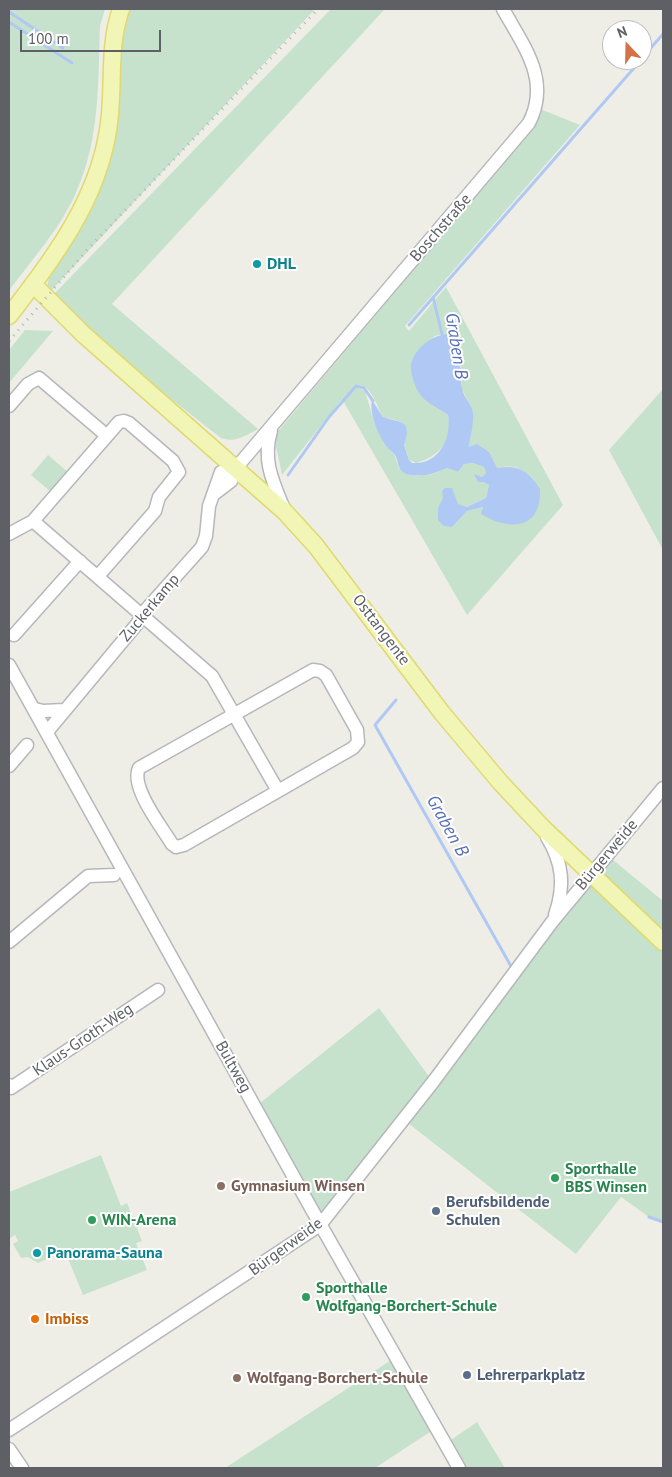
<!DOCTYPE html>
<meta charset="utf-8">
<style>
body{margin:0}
#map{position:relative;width:672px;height:1477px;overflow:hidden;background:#eeeee7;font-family:"PT Sans",sans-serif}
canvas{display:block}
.frame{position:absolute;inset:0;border:10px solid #5e6065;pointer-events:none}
.north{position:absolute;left:602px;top:20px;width:50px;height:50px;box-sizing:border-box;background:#fff;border:1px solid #bfbfc1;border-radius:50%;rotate:339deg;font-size:14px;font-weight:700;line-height:20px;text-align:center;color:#5e6065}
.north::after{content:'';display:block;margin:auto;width:18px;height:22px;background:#d47147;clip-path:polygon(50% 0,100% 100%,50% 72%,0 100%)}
.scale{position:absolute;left:20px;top:30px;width:141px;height:22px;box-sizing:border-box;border:2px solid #5e6065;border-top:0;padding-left:6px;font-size:15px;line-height:18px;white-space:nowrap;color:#5e6065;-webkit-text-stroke:4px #fff;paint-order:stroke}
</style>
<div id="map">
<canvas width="672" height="1477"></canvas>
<div class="frame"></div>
<div class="north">N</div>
<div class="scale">100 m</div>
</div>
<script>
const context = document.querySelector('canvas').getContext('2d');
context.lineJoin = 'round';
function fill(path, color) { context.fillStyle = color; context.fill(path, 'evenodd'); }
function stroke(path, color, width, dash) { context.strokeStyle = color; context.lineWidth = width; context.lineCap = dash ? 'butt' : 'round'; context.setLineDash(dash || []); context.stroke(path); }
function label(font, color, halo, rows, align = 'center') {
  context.font = font + ' "PT Sans",sans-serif'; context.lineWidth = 4; context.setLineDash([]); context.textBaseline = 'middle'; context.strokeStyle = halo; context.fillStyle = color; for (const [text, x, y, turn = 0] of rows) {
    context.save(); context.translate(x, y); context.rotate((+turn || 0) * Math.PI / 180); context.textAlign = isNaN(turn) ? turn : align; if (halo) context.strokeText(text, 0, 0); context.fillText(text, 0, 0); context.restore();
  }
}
fill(new Path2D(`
 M9,9H105L100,26C98,82 100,138 77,190C62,227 32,259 9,291Z
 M126,9H315L49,293L47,287L50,273L91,207Z
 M331,9H385L112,304L258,429C245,436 235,443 221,438L120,359L53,295Z
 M540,109L580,125L405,326L409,331L446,287L563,505L467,615L342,399L282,475L274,436L534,126ZM443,334L458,358L462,371V389L473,412L469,448L497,468C514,464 522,468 534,480L484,507L467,511L452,527L438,508L444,498L454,499L458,505L467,507L486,498L489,485L482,477L486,473L484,467L473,463L464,464L458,472L447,468L433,474L417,476L406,474L399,468L394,454L388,448L375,425L365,391L353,386C370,380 376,405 383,417C394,420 400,419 407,429L404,444L409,460L416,463C440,456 453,441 448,415L444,412L426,343L435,336Z
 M25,330L53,331L9,383V350Z
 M663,389V550L609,450Z
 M48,455L68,472L51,492L31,475Z
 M607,855L663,901V1222L649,1217L621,1197L576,1254L404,1120L320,1225L255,1107L379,1008L433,1082Z
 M101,1155L121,1206L127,1203L142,1241L136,1243L147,1270L83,1295L65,1251L38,1263L28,1257L21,1258L13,1244L18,1241L15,1235L9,1239V1192Z
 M396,1357L436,1428L375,1468H225Z
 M477,1422L505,1468H459L445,1444Z`), '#c6e2cc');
fill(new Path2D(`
 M449,334C462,346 460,372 462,388C463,397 472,404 473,413C474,423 470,437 469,447L477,444L489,452L497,468C518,464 529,471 540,489C542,530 509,531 481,514L483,507L467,511L452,527L444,526L438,520V508L443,498L442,491L445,488H452L458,504L467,507L486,498L489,485L484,482H478L474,474L482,477L486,473L484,467L473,463L464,464L458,472L447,468C434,474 421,478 406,474C397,470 399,462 395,455C393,452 389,450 387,447C378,435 369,414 372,400L383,417C401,423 413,420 404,445L409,460L412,463C439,465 452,438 448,415C438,407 424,403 418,391C414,384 410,372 411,364C415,348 433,334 449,334Z`), '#b0c8f4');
stroke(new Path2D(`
 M9,12L63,48
 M9,22L72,63
 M642,58L663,34
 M433,297L443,338
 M409,325L641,60
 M288,475L329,417L356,386L364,388L373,401
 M396,700L375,725L512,968
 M649,1217L663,1222`), '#b0c8f4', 3);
const minor = new Path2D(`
 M9,406L28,384L39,378L106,435
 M271,431C262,460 273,482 284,509
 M214,494L231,481L236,468L529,123C551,80 524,47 503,9
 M33,521L119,422L124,421L129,423L173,461L179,472L159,497L155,511L98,576
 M9,534L33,521L212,676L278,791
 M14,635L80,561
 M9,665L311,1208L459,1468
 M313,670L320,671L326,675L357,730L358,742L353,748L184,845L176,847L172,844C161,826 130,787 139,768Z
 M35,709L43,711L64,710
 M47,732L137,624L143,613L202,547L206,536L209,506L221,472L236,468
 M9,766L27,745
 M547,837C563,863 565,886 555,915
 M9,942L88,876L114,875
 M9,1085L11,1088L158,990
 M9,1430L320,1225L433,1082L552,922L663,788
 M9,1449L22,1468`);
const major = new Path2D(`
 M33,284L83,334L285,512L316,546L442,713L500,782L543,828L663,942
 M9,316C52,260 97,202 108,130C115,89 107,49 121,9`);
stroke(minor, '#b6b7bb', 15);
stroke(major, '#e0d96e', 19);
stroke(minor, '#fff', 12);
stroke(major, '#f1f5b5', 16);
stroke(new Path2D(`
 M9,341L87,250L318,9`), '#b4b4b5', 3, [1, 6]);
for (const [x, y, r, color] of [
 [257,264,5,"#0f9aa8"],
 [555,1178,5,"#2e9e5b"],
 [221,1186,5,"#8d6e63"],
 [436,1211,5,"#5c6f8a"],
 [92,1220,5,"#2e9e5b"],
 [37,1253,5,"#0f9aa8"],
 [306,1297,5,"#2e9e5b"],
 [35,1319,5,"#e8710a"],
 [467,1375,5,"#5c6f8a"],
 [237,1378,5,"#8d6e63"]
]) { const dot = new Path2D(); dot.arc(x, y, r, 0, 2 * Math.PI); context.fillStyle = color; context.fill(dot); stroke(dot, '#fff', 2); }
label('16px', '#5e6065', '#fff', [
 ["Boschstraße",441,228,-49],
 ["Zuckerkamp",150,608,-50],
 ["Osttangente",381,630,53],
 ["Bürgerweide",607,855,-50],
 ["Klaus-Groth-Weg",83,1040,-34],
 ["Bultweg",233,1067,61],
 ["Bürgerweide",286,1247,-36]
]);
label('bold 16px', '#0d838f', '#fff', [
 ["DHL",267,264],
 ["Panorama-Sauna",47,1253]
], 'left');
label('bold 16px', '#27864d', '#fff', [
 ["Sporthalle",565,1169],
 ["BBS Winsen",565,1187],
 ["WIN-Arena",102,1220],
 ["Sporthalle",316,1288],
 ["Wolfgang-Borchert-Schule",316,1306]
], 'left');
label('bold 16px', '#785e54', '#fff', [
 ["Gymnasium Winsen",231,1186],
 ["Wolfgang-Borchert-Schule",247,1378]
], 'left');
label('bold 16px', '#4e5e75', '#fff', [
 ["Berufsbildende",446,1202],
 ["Schulen",446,1220],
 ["Lehrerparkplatz",477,1375]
], 'left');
label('bold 16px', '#c56008', '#fff', [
 ["Imbiss",45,1319]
], 'left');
label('italic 18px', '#566fb5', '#fff', [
 ["Graben B",456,346,81],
 ["Graben B",447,826,61]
]);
</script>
